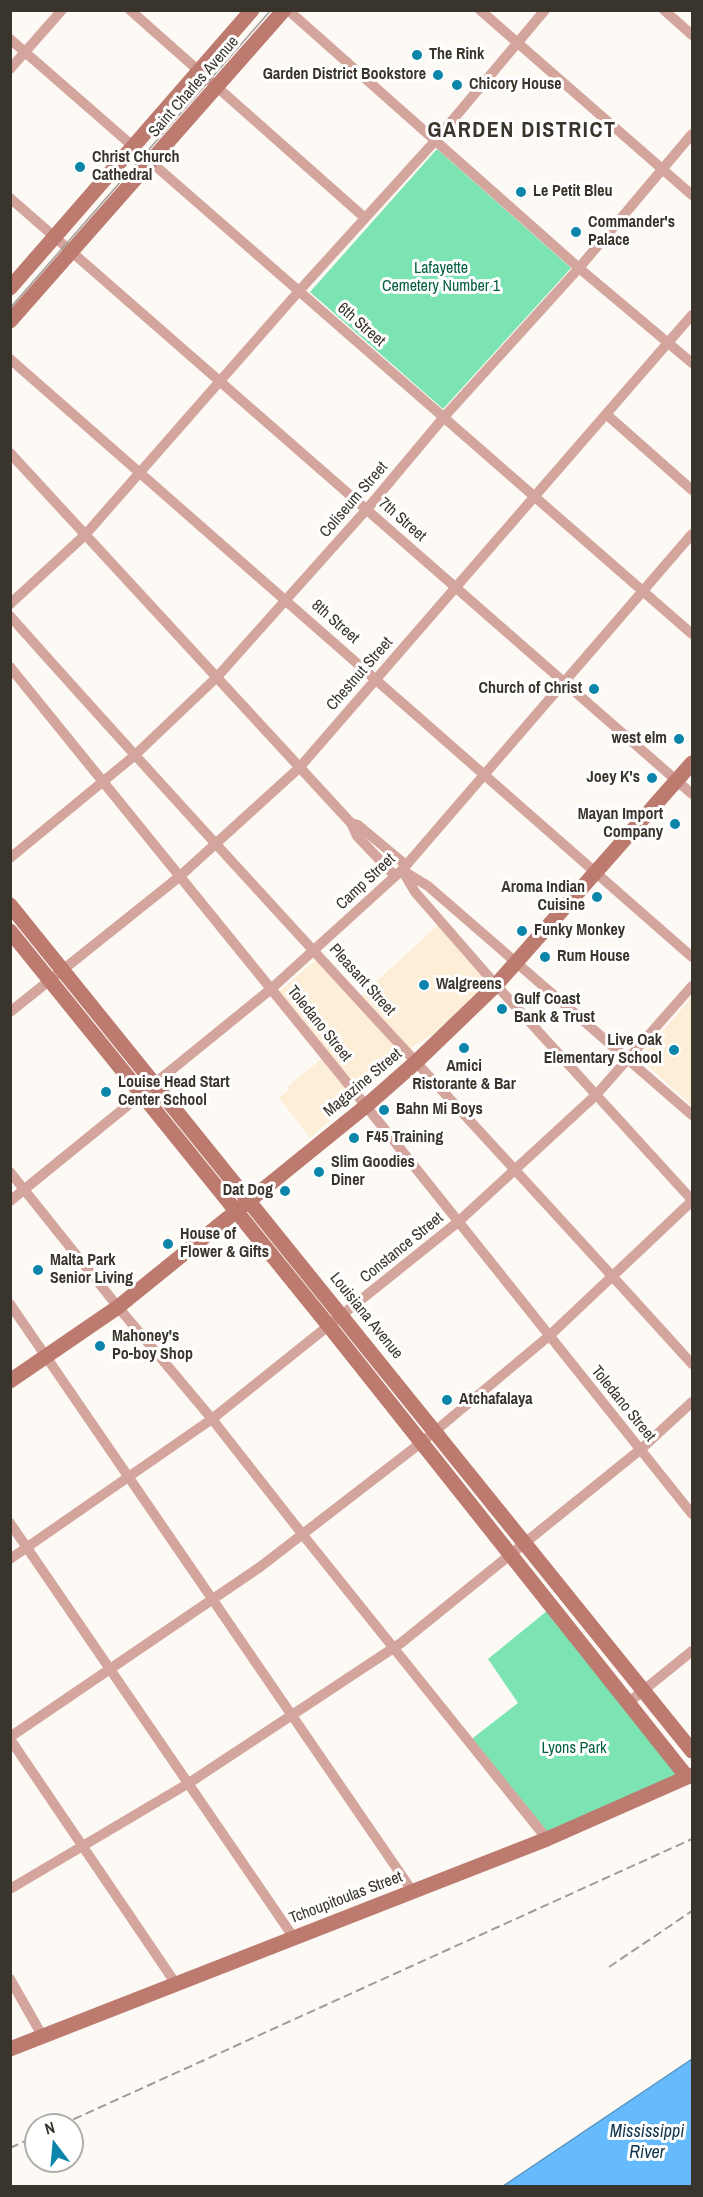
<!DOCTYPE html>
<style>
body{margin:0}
#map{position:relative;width:703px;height:2197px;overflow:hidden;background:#fdfaf6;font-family:"Archivo Narrow",sans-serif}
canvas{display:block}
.frame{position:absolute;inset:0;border:12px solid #3a352c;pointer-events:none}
.north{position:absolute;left:24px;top:2113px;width:60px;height:60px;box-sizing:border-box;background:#fff;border:2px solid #b0aeab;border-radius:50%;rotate:344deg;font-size:16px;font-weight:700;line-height:24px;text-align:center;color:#3a352c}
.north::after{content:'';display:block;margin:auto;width:21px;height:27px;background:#0b85a9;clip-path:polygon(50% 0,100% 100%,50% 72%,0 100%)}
</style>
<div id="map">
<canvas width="703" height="2197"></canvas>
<div class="frame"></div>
<div class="north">N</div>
</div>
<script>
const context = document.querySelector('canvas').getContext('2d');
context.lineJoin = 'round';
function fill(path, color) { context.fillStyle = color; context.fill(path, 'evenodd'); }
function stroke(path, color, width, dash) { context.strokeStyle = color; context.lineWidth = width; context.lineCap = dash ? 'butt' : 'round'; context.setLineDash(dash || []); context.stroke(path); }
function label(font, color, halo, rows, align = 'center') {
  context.font = font + ' "Archivo Narrow",sans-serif'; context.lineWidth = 6; context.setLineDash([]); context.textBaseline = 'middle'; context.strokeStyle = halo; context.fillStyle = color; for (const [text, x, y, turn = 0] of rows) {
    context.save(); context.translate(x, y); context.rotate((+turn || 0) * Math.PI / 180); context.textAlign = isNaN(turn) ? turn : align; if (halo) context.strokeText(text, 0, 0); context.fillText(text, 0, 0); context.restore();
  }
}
fill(new Path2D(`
 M439,924L490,981L436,1032L414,1046L310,1138L279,1098L289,1090L287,1087L329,1053L277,993L317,959L355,1001Z
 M692,997V1106L639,1058Z`), '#fdefd7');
fill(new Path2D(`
 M437,149L571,268L443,409L310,292Z
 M553,1606L687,1777L547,1839L469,1741L518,1703L488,1659Z`), '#7ce4b2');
const water = new Path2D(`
 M692,2059V2186H503Z`);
fill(water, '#65bbfd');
stroke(water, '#5893be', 1.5);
stroke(new Path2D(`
 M130,10L365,218
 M288,10L579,268L692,363
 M480,10L692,195
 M664,10L692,35
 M10,39L692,634
 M10,69L62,10
 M10,198L692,794
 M10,359L692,957
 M606,414L692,490
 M10,453L351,823L358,825L406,865
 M10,604L85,535L299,291L435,141L545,10
 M10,616C234,868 466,1114 692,1364
 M10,667L366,1106L692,1514
 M351,823L357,836L395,876
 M10,858L134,756L217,677L367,509L444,417L579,268L692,134
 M402,870L415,892L496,985L692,1200
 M405,872L428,886L692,1115
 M10,1012L179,877L299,768L692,315
 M10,1172L118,1307L212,1419L303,1535L547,1839
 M10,1201L271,989L402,870L692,534
 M10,1304L413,1892
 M10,1523L294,1938
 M10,1559L212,1419L458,1222L596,1095L692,986
 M629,1702L692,1651
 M10,1737L260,1567L422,1442L549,1336L692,1201
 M10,1739L176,1984
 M10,1889L189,1783L401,1643L641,1449L692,1402
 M10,1979L43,2037`), '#d4a59d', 10);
stroke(new Path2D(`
 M10,288L252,10
 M10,321L284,10
 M10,905L692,1751
 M10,931L329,1326L687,1777
 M10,1381L118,1307L366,1106L416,1062L496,985L692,763
 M10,2049L547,1839L692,1775`), '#bd7a6f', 15);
stroke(new Path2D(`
 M10,308L271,10`), '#a09c96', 1.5);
stroke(new Path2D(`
 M609,1967L692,1911
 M61,2125L692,1839
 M10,2148L36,2136`), '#a09c96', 2, [9, 4.5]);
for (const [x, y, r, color] of [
 [417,55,6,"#0b85a9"],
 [438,75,6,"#0b85a9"],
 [457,85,6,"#0b85a9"],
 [80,167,6,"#0b85a9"],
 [521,192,6,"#0b85a9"],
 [576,232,6,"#0b85a9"],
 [594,689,6,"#0b85a9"],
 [679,739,6,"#0b85a9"],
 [652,778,6,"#0b85a9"],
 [675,824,6,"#0b85a9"],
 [597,897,6,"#0b85a9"],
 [522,931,6,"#0b85a9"],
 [545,957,6,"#0b85a9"],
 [424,985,6,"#0b85a9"],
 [502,1009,6,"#0b85a9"],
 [464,1048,6,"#0b85a9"],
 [674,1050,6,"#0b85a9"],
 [106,1092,6,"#0b85a9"],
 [384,1110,6,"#0b85a9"],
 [354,1138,6,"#0b85a9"],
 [319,1172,6,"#0b85a9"],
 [285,1191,6,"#0b85a9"],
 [168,1244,6,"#0b85a9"],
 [38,1270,6,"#0b85a9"],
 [100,1346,6,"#0b85a9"],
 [447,1400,6,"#0b85a9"]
]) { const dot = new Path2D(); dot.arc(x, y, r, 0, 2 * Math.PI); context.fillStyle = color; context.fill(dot); stroke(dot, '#fff', 2); }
label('bold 16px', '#3a352c', '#fff', [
 ["The Rink",429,55],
 ["Garden District Bookstore",426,75,"right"],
 ["Chicory House",469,85],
 ["Christ Church",92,158],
 ["Cathedral",92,176],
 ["Le Petit Bleu",533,192],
 ["Commander's",588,223],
 ["Palace",588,241],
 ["Church of Christ",582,689,"right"],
 ["west elm",667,739,"right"],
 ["Joey K's",640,778,"right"],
 ["Mayan Import",663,815,"right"],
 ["Company",663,833,"right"],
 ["Aroma Indian",585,888,"right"],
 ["Cuisine",585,906,"right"],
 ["Funky Monkey",534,931],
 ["Rum House",557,957],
 ["Walgreens",436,985],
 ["Gulf Coast",514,1000],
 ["Bank & Trust",514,1018],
 ["Live Oak",662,1041,"right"],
 ["Elementary School",662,1059,"right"],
 ["Amici",464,1067,"center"],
 ["Ristorante & Bar",464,1085,"center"],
 ["Louise Head Start",118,1083],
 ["Center School",118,1101],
 ["Bahn Mi Boys",396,1110],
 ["F45 Training",366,1138],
 ["Slim Goodies",331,1163],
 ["Diner",331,1181],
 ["Dat Dog",273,1191,"right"],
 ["House of",180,1235],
 ["Flower & Gifts",180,1253],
 ["Malta Park",50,1261],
 ["Senior Living",50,1279],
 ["Mahoney's",112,1337],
 ["Po-boy Shop",112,1355],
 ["Atchafalaya",459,1400]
], 'left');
label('16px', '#3a352c', '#fff', [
 ["Saint Charles Avenue",194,87,-49],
 ["6th Street",361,325,41],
 ["Coliseum Street",354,500,-49],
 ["7th Street",402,520,41],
 ["8th Street",335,622,41],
 ["Chestnut Street",360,674,-49],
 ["Camp Street",366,882,-43],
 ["Pleasant Street",362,980,48],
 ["Toledano Street",319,1024,51],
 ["Magazine Street",363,1083,-40],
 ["Constance Street",402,1248,-39],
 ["Louisiana Avenue",366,1316,51],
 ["Toledano Street",623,1404,51],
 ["Tchoupitoulas Street",346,1898,-21]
]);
label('16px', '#045f3f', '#fff', [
 ["Lafayette",441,269],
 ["Cemetery Number 1",441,287],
 ["Lyons Park",574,1749]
]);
label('italic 18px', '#10354f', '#fff', [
 ["Mississippi",647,2132],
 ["River",647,2153]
]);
context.letterSpacing = '1.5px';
label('bold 22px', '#3a352c', '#fff', [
 ["GARDEN DISTRICT",522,131]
]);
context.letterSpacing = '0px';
</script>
